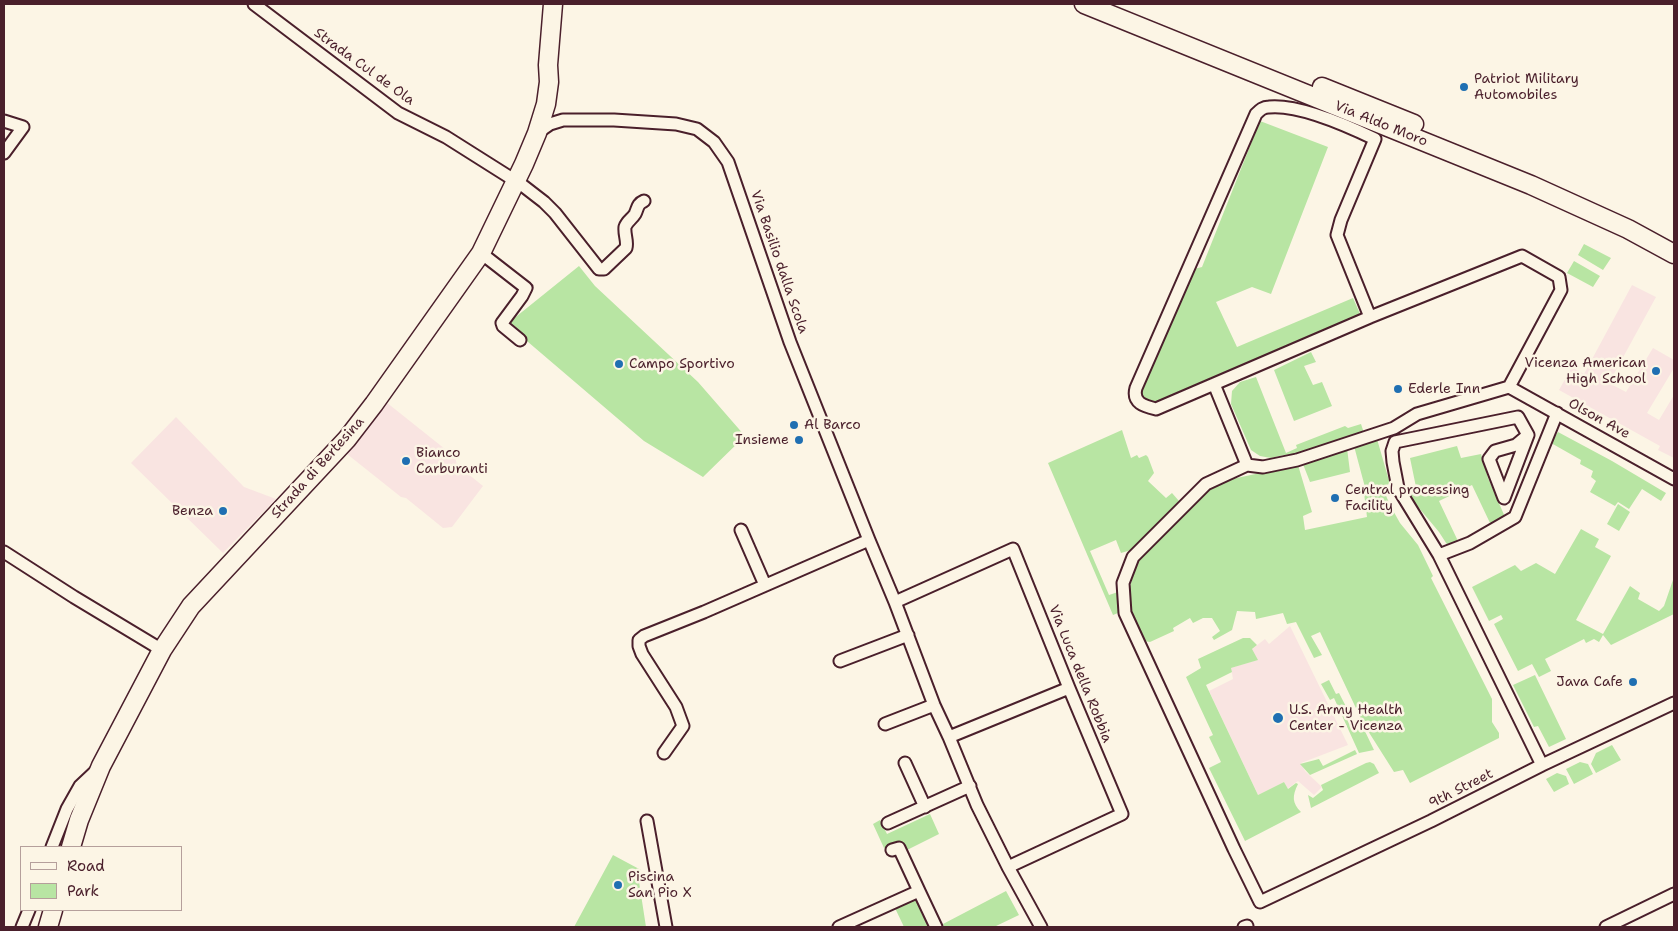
<!DOCTYPE html>
<style>
body{margin:0}
#map{position:relative;width:1678px;height:931px;overflow:hidden;background:#fcf5e5;font-family:"Shantell Sans",sans-serif}
canvas{display:block}
.frame{position:absolute;inset:0;border:5px solid #4a1f2b;pointer-events:none}
.legend{position:absolute;left:20px;top:846px;width:162px;height:65px;box-sizing:border-box;background:#fcf5e5;border:1px solid #b59f9b;margin:0;padding:6px 9px;list-style:none;font-size:15px;color:#4a1f2b}
.legend li{display:flex;align-items:center;gap:10px;height:25px}
.legend b{width:25px;border:1px solid #b59f9b}
</style>
<div id="map">
<canvas width="1678" height="931"></canvas>
<div class="frame"></div>
<ul class="legend">
<li><b style="height:6px;background:#fcf5e5"></b>Road</li>
<li><b style="height:14px;background:#b8e5a3"></b>Park</li>
</ul>
</div>
<script>
const context = document.querySelector('canvas').getContext('2d');
context.lineJoin = 'round';
function fill(path, color) { context.fillStyle = color; context.fill(path, 'evenodd'); }
function stroke(path, color, width, dash) { context.strokeStyle = color; context.lineWidth = width; context.lineCap = dash ? 'butt' : 'round'; context.setLineDash(dash || []); context.stroke(path); }
function label(font, color, halo, rows, align = 'center') {
  context.font = font + ' "Shantell Sans",sans-serif'; context.lineWidth = 5; context.setLineDash([]); context.textBaseline = 'middle'; context.strokeStyle = halo; context.fillStyle = color; for (const [text, x, y, turn = 0] of rows) {
    context.save(); context.translate(x, y); context.rotate((+turn || 0) * Math.PI / 180); context.textAlign = isNaN(turn) ? turn : align; if (halo) context.strokeText(text, 0, 0); context.fillText(text, 0, 0); context.restore();
  }
}
fill(new Path2D(`
 M1632,285L1656,297L1609,383L1626,392L1653,348L1674,360V368L1647,413L1659,420L1674,395V458L1658,450L1660,446L1559,390L1572,367L1584,374Z
 M386,402L455,457L457,465L483,486L452,527L443,528L406,498L401,497L347,454Z
 M176,417L244,487L276,499L223,553L131,463Z
 M1290,626L1348,745L1301,763L1305,771L1322,787L1314,795L1298,781L1287,789L1284,782L1258,795L1209,691L1233,679L1231,668L1257,660L1251,650L1265,639L1269,644Z`), '#f9e4e1');
fill(new Path2D(`
 M1260,121L1328,147L1271,294L1252,287L1216,302L1237,347L1353,298L1361,316L1150,405L1142,400L1139,391L1194,269L1202,267Z
 M1584,244L1611,258L1603,270L1578,255Z
 M1574,261L1600,276L1593,287L1567,273Z
 M579,266L595,286L698,382L745,436L703,477L644,441L507,324Z
 M1311,352L1316,362L1304,366L1313,385L1322,382L1332,406L1294,421L1274,370Z
 M1256,377L1286,453L1297,448L1296,445L1345,426L1348,428L1361,424L1367,442L1377,439L1390,484L1366,491L1354,446L1347,448L1350,472L1310,482L1299,454L1284,455L1271,458L1260,456L1251,450L1231,404L1232,391L1240,382Z
 M1122,430L1131,458L1137,455L1139,458L1146,455L1148,457L1154,473L1148,481L1166,498L1172,493L1179,501L1131,550L1121,553L1116,540L1090,551L1109,595L1118,592V613L1113,615L1048,463Z
 M1558,432L1612,461L1666,493L1661,501L1642,489L1629,509L1618,502L1615,506L1590,492L1596,481L1591,477L1593,471L1580,464L1581,460L1551,443Z
 M1457,446L1461,458L1481,454L1488,478L1505,517L1490,523L1472,485L1439,501L1457,539L1458,542L1448,546L1439,532L1414,502L1409,488L1416,487L1410,458Z
 M1298,465L1312,512L1303,516L1305,530L1367,517L1364,493L1383,489L1391,507L1400,523L1418,545L1433,576L1431,578L1492,699V722L1499,733V738L1410,783L1403,770L1394,772L1363,723L1320,632L1311,636L1322,655L1314,658L1296,622L1287,624L1283,613L1256,619L1255,612L1237,611L1232,630L1214,640L1212,637L1220,631L1212,618H1203L1193,623L1190,618L1173,628L1174,631L1150,642L1144,641L1134,620L1128,603L1129,590L1138,559L1209,489L1232,479Z
 M1618,504L1630,512L1619,531L1607,524Z
 M1581,529L1599,539L1595,547L1611,556L1576,620L1603,634L1630,586L1640,593L1638,599L1659,611L1664,606L1674,577V614L1611,645L1603,635L1599,642L1594,639L1586,643L1584,639L1545,659L1551,671L1539,677L1532,664L1518,671L1494,624L1503,619L1501,615L1489,621L1472,587L1515,565L1521,571L1536,563L1555,574Z
 M1243,638H1250L1257,645L1252,649L1258,660L1231,668L1232,672L1206,685L1258,795L1284,782L1288,789L1296,783L1298,784C1292,796 1292,803 1301,812L1245,841L1209,768L1221,762L1209,737L1213,735L1186,677L1201,668L1198,659Z
 M1535,675L1566,739L1549,747L1538,726L1534,727L1513,685Z
 M1329,680L1336,694L1339,693L1354,722L1360,721L1374,750L1359,753L1334,698L1330,700L1321,684Z
 M1612,745L1621,760L1596,773L1591,764L1596,753Z
 M1355,750L1357,754L1310,775L1300,764L1319,759L1323,766Z
 M1370,762L1374,764L1379,773L1311,808L1308,795L1313,798L1323,790L1321,785L1366,763Z
 M1580,762L1588,764L1593,774L1574,784L1566,769Z
 M1557,773L1566,776L1569,784L1554,792L1546,779Z
 M930,814L939,834L905,851L900,841L884,848L873,824L880,820L887,834Z
 M613,855L641,870L638,875L646,927H574Z
 M1006,891L1019,915L994,927H944L943,924Z
 M915,899L928,927H904L895,908Z`), '#b8e5a3');
const street = new Path2D(`
 M254,4L398,113L446,137L522,185L544,202L555,213L599,269H604L626,248C628,241 624,235 625,227C627,221 632,219 635,214C638,208 637,204 644,201
 M4,121L23,127L4,153
 M537,133L550,124L563,120H614L676,124L697,129L714,142L728,162L790,342L869,540L895,602L934,705L949,737L977,805L1008,867L1041,927
 M481,253L526,288L522,296L502,323L503,326L520,340
 M1370,317L1337,235L1341,220L1375,139C1348,126 1299,104 1269,107C1263,107 1260,110 1256,114L1136,388C1132,403 1144,406 1156,409L1370,317L1522,256L1559,277L1561,290L1509,387L1417,414L1394,428L1297,460L1263,467L1247,465L1206,484L1133,557L1123,583L1125,613L1234,849L1260,902L1431,821L1542,765L1674,703
 M1214,384L1247,465
 M1509,387L1674,479
 M741,530L765,585
 M4,552L74,597L162,650
 M1439,555L1398,488L1393,462L1392,451L1395,442L1518,417L1528,435L1516,445L1495,451L1489,459L1504,498L1528,435
 M895,602L1013,549L1069,688L1122,814L1008,867
 M840,661L908,635
 M885,724L934,705
 M949,737L1069,688
 M664,753L683,726L676,707L642,654L639,646V640L644,636L704,612L869,540
 M905,763L925,807
 M1542,765L1439,555L1470,543L1515,517L1557,413
 M647,821L666,927
 M888,823L970,786
 M52,847L67,809L80,786L97,770
 M892,850L899,848L919,891
 M22,927L29,910
 M839,927L919,891L936,927
 M1244,927L1247,926
 M1606,927L1674,894`);
const primary = new Path2D(`
 M1084,4L1531,185L1628,229L1674,254
 M1322,87L1414,124
 M71,847L79,820L101,766L162,650L191,606L347,439L374,404L481,253L524,164L537,133L546,104L549,82L548,65L553,4
 M48,927L53,910`);
stroke(street, '#4a1f2b', 15);
stroke(primary, '#4a1f2b', 21);
stroke(street, '#fcf5e5', 11);
stroke(primary, '#fcf5e5', 18);
for (const [x, y, r, color] of [
 [1464,87,5,"#1f6fb2"],
 [619,364,5,"#1f6fb2"],
 [1656,371,5,"#1f6fb2"],
 [1398,389,5,"#1f6fb2"],
 [794,425,5,"#1f6fb2"],
 [799,440,5,"#1f6fb2"],
 [406,461,5,"#1f6fb2"],
 [1335,498,5,"#1f6fb2"],
 [223,511,5,"#1f6fb2"],
 [1633,682,5,"#1f6fb2"],
 [1278,718,6,"#1f6fb2"],
 [618,885,5,"#1f6fb2"]
]) { const dot = new Path2D(); dot.arc(x, y, r, 0, 2 * Math.PI); context.fillStyle = color; context.fill(dot); stroke(dot, '#fcf5e5', 2); }
label('14px', '#4a1f2b', '#fcf5e5', [
 ["Strada Cul de Ola",364,67,36],
 ["Via Aldo Moro",1381,124,22],
 ["Via Basilio dalla Scola",779,262,71],
 ["Olson Ave",1599,419,29],
 ["Strada di Bertesina",318,468,-48],
 ["Via Luca della Robbia",1080,674,68],
 ["9th Street",1461,789,-27]
]);
label('14px', '#4a1f2b', '#fcf5e5', [
 ["Patriot Military",1474,79],
 ["Automobiles",1474,95],
 ["Vicenza American",1646,363,"right"],
 ["High School",1646,379,"right"],
 ["Campo Sportivo",629,364],
 ["Ederle Inn",1408,389],
 ["Al Barco",804,425],
 ["Insieme",789,440,"right"],
 ["Bianco",416,453],
 ["Carburanti",416,469],
 ["Central processing",1345,490],
 ["Facility",1345,506],
 ["Benza",213,511,"right"],
 ["Java Cafe",1623,682,"right"],
 ["U.S. Army Health",1289,710],
 ["Center - Vicenza",1289,726],
 ["Piscina",628,877],
 ["San Pio X",628,893]
], 'left');
</script>
